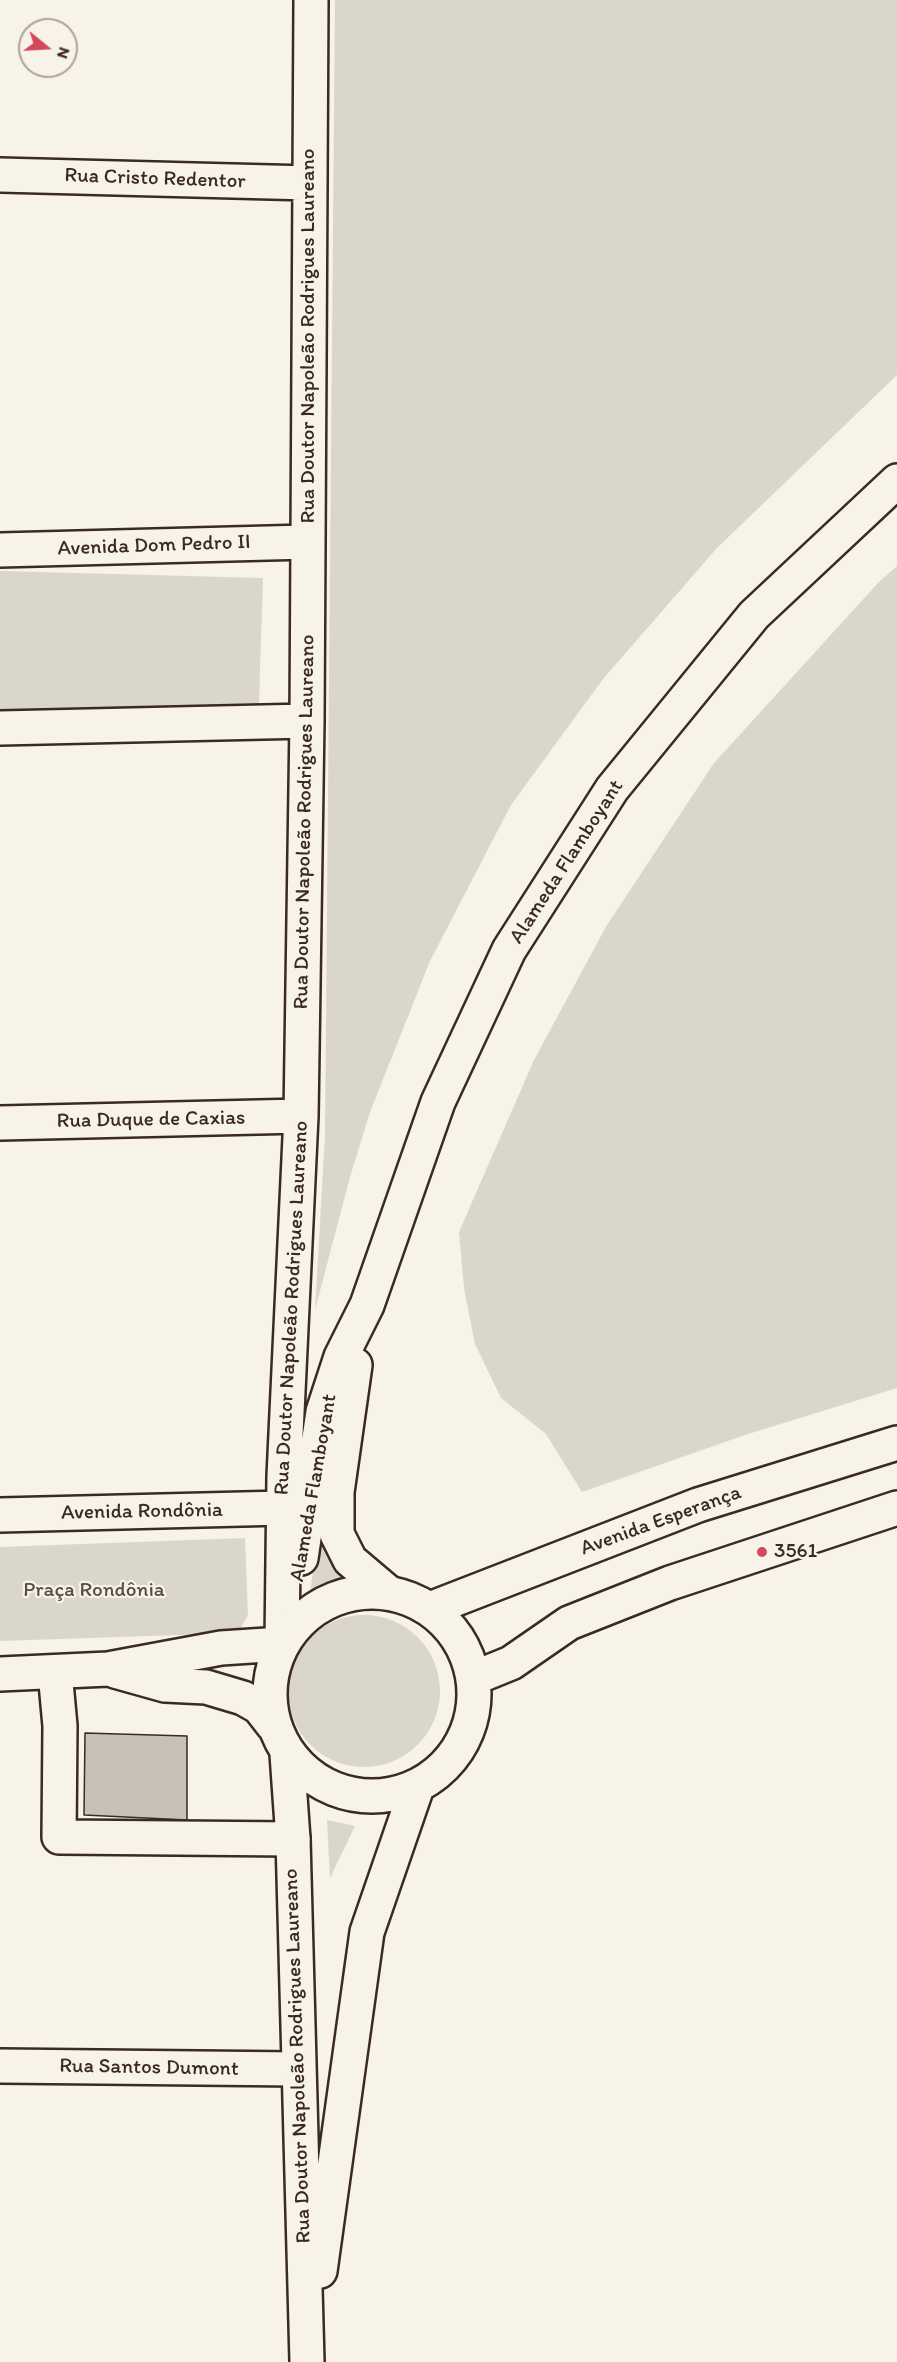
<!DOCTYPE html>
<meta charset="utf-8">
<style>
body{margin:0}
#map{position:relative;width:897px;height:2362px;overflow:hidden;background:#f7f3e8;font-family:Itim,sans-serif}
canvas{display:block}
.north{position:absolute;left:18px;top:18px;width:60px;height:60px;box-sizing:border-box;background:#f7f3e8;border:2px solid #aca397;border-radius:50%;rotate:108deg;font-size:16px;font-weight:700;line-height:24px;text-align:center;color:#3b2a1e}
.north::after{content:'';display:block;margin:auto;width:21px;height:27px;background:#d1495b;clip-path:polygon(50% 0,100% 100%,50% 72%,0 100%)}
</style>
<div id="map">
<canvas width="897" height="2362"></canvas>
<div class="north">N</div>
</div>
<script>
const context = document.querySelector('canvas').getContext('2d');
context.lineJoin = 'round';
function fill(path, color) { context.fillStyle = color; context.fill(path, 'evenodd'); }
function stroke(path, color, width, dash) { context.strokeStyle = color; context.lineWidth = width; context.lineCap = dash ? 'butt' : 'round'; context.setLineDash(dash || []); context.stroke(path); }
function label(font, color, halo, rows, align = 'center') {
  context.font = font + ' Itim,sans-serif'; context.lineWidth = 4.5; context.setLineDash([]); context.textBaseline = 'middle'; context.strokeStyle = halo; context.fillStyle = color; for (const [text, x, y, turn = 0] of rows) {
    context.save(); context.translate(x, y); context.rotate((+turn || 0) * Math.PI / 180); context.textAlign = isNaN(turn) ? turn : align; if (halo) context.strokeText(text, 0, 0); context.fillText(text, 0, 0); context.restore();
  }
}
fill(new Path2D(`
 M335,0H897V375L717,548L603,679L511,805L430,961L370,1112L350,1177L315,1310L325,1135Z
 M897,566V1388L745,1435L582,1492L546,1434L501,1398L475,1344L464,1288L459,1232L534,1060L607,925L714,763L878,583Z
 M0,571L263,578L259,703L244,715L0,717Z
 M318,1535L343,1575L310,1593Z
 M245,1538L248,1615L238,1633L0,1641V1547Z
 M288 1691a76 76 0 1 1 152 0a76 76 0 1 1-152 0Z
 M327,1820L355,1826L330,1878Z`), '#dbd6cb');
const building = new Path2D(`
 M85,1733L187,1736V1820L84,1815Z`);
fill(building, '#c8c1b6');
stroke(building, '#3b2a1e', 1.5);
const minor = new Path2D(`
 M0,175L310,183
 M0,550L307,542
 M0,728L307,721
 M0,1123L301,1116
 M355,1365L337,1492V1534L350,1560L389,1593
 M0,1515L283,1508
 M301,1558L323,1412L341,1357L367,1305L438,1102L509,950L612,789L754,615L897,481
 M282,1644L284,1476L301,1116L307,721L311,0
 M55,1672L60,1726L59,1837L293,1839
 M0,2066L298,2069`);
const major = new Path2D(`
 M270 1694a102 102 0 1 1 204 0a102 102 0 1 1-204 0Z
 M430,1609L698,1505L897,1443
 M115,1671L165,1685L206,1687L243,1698L259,1707L273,1725
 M0,1674L108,1669L221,1648L282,1644
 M474,1678L511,1663L569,1623L670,1583L897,1508
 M287,1754L293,1839L307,2362
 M320,2271L367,1932L417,1787`);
stroke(minor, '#3b2a1e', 38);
stroke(major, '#3b2a1e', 38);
stroke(minor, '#f7f3e8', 33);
stroke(major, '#f7f3e8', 33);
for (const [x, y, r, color] of [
 [762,1552,6,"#d1495b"]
]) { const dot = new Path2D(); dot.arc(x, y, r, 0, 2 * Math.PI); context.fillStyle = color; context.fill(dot); stroke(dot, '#f7f3e8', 2); }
label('21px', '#3b2a1e', '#f7f3e8', [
 ["Rua Cristo Redentor",155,179,2],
 ["Rua Doutor Napoleão Rodrigues Laureano",309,336,-90],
 ["Avenida Dom Pedro II",154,546,-2],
 ["Rua Doutor Napoleão Rodrigues Laureano",305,822,-89],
 ["Alameda Flamboyant",567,862,-57],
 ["Rua Duque de Caxias",151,1120,-1],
 ["Rua Doutor Napoleão Rodrigues Laureano",292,1308,-87],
 ["Alameda Flamboyant",314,1488,-80],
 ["Avenida Rondônia",142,1512,-1],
 ["Avenida Esperança",661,1521,-20],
 ["Rua Doutor Napoleão Rodrigues Laureano",298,2056,-92],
 ["Rua Santos Dumont",149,2068,1]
]);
label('21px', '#3b2a1e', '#f7f3e8', [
 ["3561",774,1552]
], 'left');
label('21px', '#5b4c41', '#f7f3e8', [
 ["Praça Rondônia",94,1591]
]);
</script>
